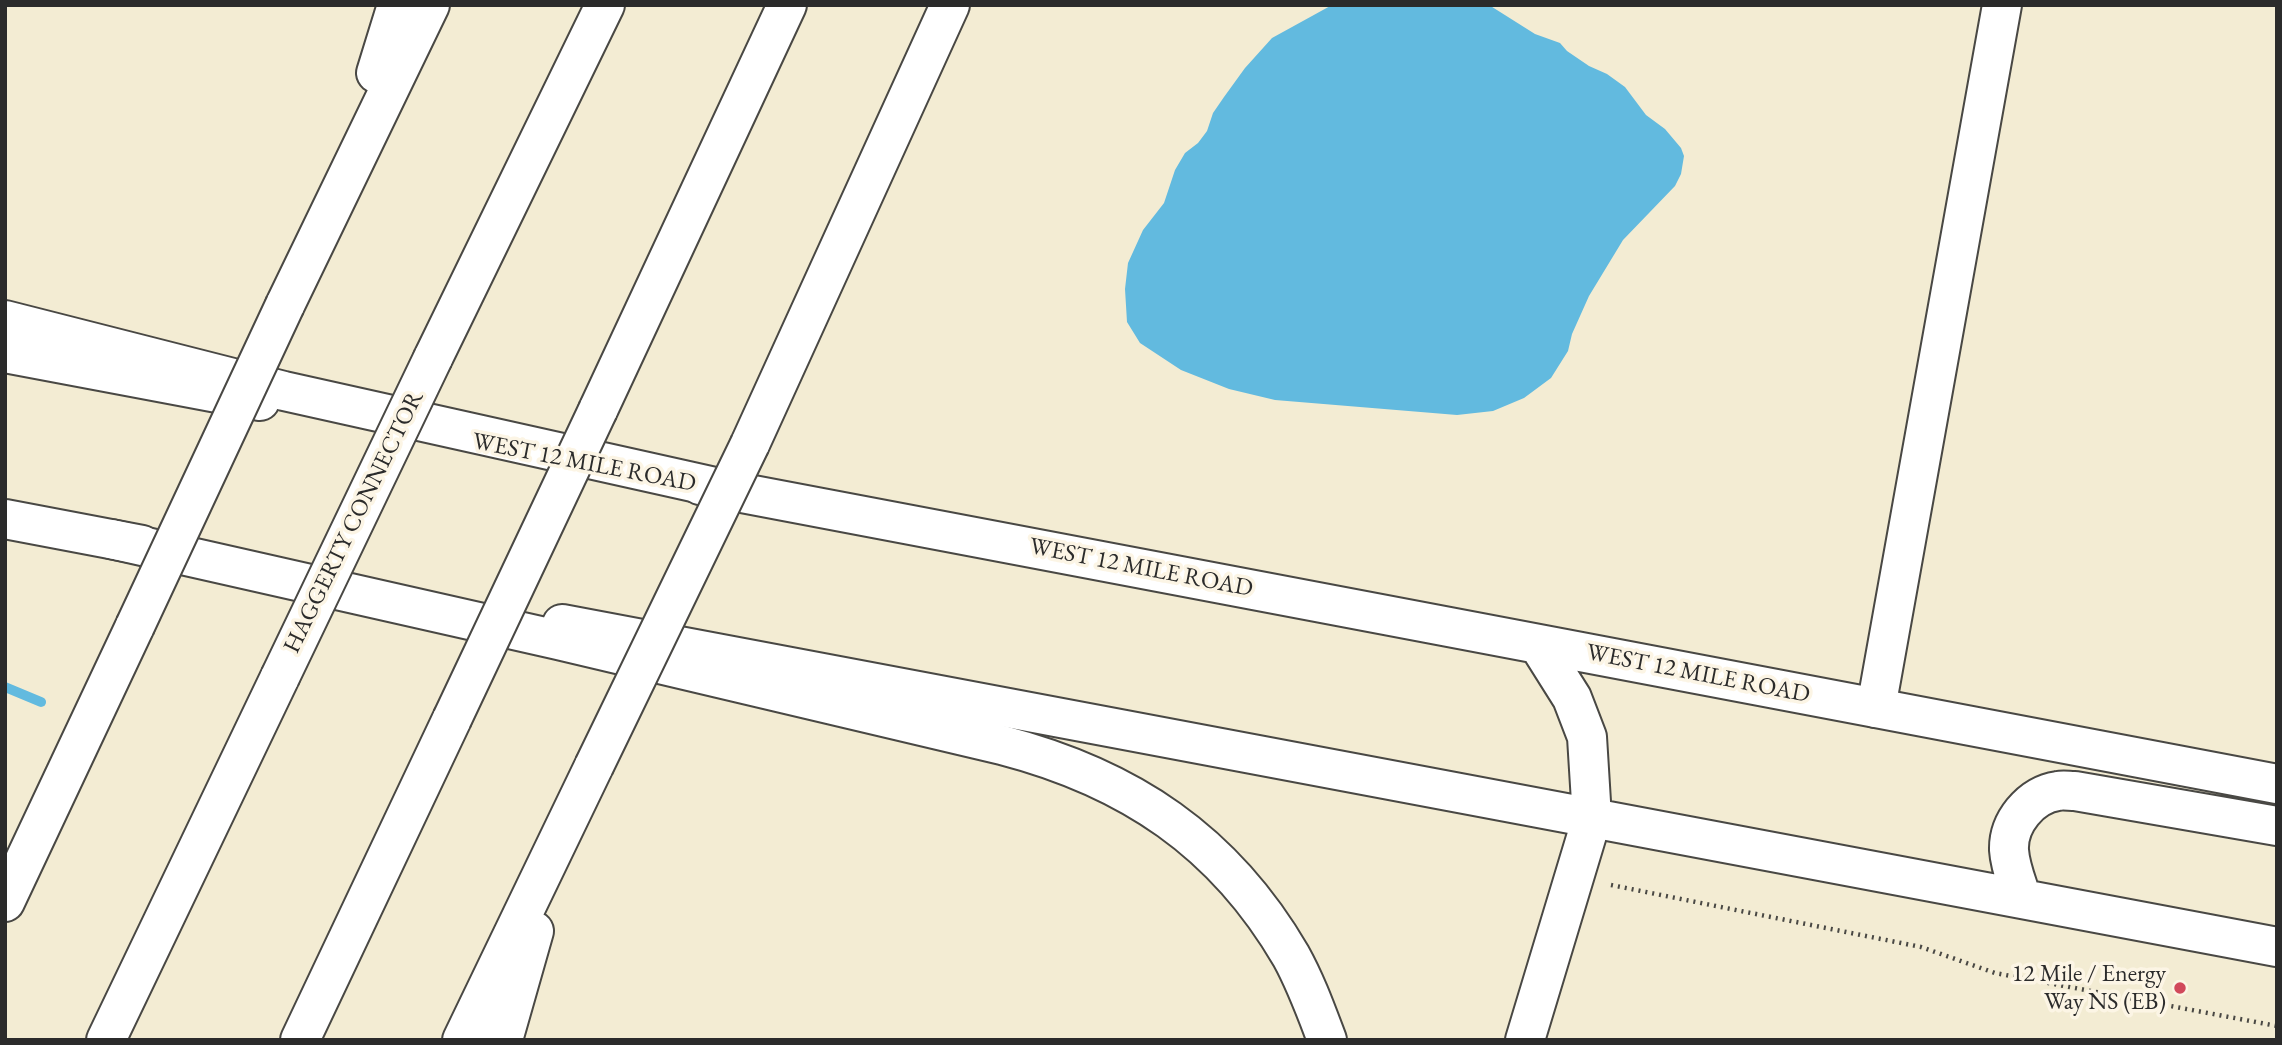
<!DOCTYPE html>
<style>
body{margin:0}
#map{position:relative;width:2282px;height:1045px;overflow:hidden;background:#f3ecd3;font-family:"EB Garamond",serif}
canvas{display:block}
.frame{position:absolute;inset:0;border:7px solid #2b2b2b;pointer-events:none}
</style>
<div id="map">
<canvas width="2282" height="1045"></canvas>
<div class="frame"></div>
</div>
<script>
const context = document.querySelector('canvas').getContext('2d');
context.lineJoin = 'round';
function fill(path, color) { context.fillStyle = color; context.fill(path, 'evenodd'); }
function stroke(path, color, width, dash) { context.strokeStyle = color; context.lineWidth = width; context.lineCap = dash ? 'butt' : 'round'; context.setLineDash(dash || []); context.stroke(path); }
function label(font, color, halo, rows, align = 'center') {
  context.font = font + ' "EB Garamond",serif'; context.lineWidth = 7; context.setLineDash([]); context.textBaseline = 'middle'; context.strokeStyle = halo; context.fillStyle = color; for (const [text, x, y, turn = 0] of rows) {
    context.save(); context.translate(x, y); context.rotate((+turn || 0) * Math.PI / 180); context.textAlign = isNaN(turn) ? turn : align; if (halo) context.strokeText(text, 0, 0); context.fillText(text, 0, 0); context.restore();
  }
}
fill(new Path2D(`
 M1332,5H1489L1535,34L1560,43L1567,51L1589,66L1607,74L1625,87L1646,115L1665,129L1681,148L1684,156L1681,174L1675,186L1623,240L1589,296L1572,334L1568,351L1551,378L1524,398L1493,411L1457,415L1275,400L1229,389L1181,370L1140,343L1127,322L1125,289L1128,263L1143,230L1164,203L1175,170L1185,153L1198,143L1207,131L1213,113L1224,97L1245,68L1272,38Z`), '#62badf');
stroke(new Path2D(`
 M5,687L41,702`), '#62badf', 10);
const secondary = new Path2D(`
 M5,353L260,401
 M700,485L2277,784
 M5,519L142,545
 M562,624L2277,947
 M1538,644L1572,698L1587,737L1592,818
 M2022,899C2017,883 2010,867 2009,850C2008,823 2030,795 2058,791C2063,790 2069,791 2075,791L2277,826`);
const highway = new Path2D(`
 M376,73L397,5
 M285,305L430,5
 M5,320L284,391L733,491
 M433,358L605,5
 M598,410L787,5
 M750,444L950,5
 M111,539L558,640L1002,745C1129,778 1224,841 1291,956C1306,983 1316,1011 1327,1040
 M1876,708L2002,5
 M5,902L135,626
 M106,1040L280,677
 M300,1040L452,719
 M462,1040L594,766
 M503,1040L534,931
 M1525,1040L1592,818`);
stroke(secondary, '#494844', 42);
stroke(highway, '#494844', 42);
stroke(new Path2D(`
 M1611,885L1921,947L1995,973L2277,1026`), '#494844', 4.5, [2, 5]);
stroke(secondary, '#fff', 38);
stroke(highway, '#fff', 38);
const highwayBridge = new Path2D(`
 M135,626L285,305
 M280,677L433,358
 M452,719L598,410
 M594,766L750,444`);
stroke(highwayBridge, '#494844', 42, []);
stroke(highwayBridge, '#fff', 38);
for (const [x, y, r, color] of [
 [2180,988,7,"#d1495b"]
]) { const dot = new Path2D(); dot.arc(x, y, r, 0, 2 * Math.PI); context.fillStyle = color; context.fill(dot); stroke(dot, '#fcf5e5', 2.5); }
label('24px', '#2b2b2b', '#fcf5e5', [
 ["WEST 12 MILE ROAD",584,463,11],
 ["HAGGERTY CONNECTOR",354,522,-64],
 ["WEST 12 MILE ROAD",1141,568,11],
 ["WEST 12 MILE ROAD",1698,674,11]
]);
label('24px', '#2b2b2b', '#fcf5e5', [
 ["12 Mile / Energy",2166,974],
 ["Way NS (EB)",2166,1002]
], 'right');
</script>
